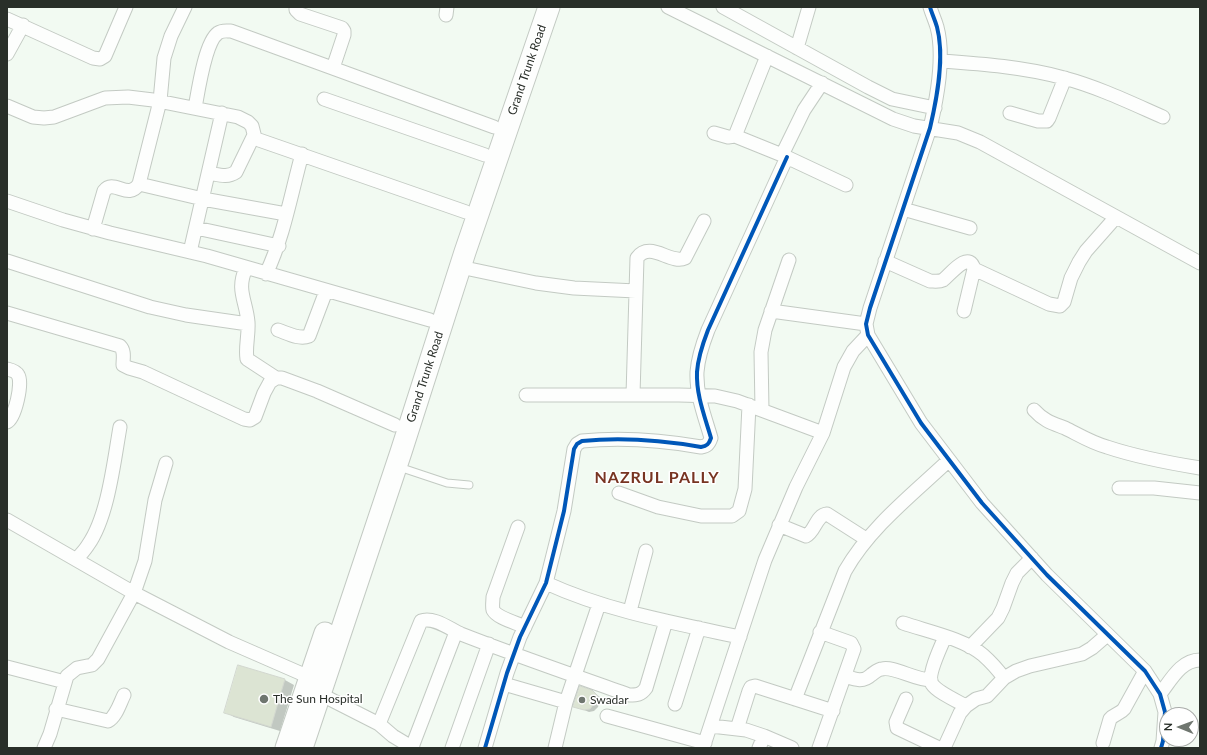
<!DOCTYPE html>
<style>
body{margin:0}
#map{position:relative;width:1207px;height:755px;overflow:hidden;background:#f2faf2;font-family:Lato,sans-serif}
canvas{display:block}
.frame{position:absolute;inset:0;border:8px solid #292f29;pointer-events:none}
.north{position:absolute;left:1159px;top:707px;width:40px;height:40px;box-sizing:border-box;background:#fff;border:1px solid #a9aca9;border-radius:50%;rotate:271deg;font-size:11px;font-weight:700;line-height:16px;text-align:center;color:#292f29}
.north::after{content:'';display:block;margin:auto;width:14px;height:18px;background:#6f766f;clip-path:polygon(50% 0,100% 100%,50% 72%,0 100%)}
</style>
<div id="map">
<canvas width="1207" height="755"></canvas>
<div class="frame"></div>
<div class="north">N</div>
</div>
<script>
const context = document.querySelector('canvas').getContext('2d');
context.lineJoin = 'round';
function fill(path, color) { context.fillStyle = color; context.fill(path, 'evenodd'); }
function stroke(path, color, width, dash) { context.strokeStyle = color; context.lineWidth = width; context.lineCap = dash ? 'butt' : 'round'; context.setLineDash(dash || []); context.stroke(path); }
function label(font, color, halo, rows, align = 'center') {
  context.font = font + ' Lato,sans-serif'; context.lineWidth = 3; context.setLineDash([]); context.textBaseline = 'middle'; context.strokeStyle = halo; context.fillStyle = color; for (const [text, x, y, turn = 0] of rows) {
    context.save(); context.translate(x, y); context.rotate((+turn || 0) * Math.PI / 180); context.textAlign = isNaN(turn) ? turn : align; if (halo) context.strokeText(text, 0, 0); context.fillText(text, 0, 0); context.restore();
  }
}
fill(new Path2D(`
 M239,666L285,680L294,685L280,731L234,717L225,712Z
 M596,694L601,698L598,707L594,711L589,712L574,706Z`), '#0003');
const building = new Path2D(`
 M238,665L285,679L271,727L224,713Z
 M580,686L592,690L597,695L594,704L590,709L584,710L573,707Z`);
fill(building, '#dce4d3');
stroke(building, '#d2d7cf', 1);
const service = new Path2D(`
 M399,467L447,483L469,485`);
const minor = new Path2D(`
 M296,7V10L300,14L342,28L344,31V35L333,68
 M668,7L893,119L914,126L958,133L980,142L1200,263
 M723,7L868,87L892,99L935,108
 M930,7C932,14 935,20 937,27C945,57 937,98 930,128L870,308L866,324L868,335L921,423L982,503L1047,575L1145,671L1160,694L1165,712L1163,741L1161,748
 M446,15L447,7
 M7,19L93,58L100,59L105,56L126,7
 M797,48L809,7
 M7,54L23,25
 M941,61C982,64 1024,67 1064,78C1098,87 1131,103 1163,117
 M324,99L485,155
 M7,106L33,117L44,118L54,117L105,98L128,97L153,100L238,117L248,122L252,126L255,138L259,140L466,212
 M195,108C198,92 205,42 218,33C222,30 226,31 231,31L494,127
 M1010,113L1038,121H1047L1049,118L1065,78
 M714,133L728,137L735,136L767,56
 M735,136L782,155L846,185
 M782,155L804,110L822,83
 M209,173C220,175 227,178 236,172L254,135
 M139,184L203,199L286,214
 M7,201L63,220L110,233L207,256L430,320
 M903,209L970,228
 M196,228L279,246
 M93,229L104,191C114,178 128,201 139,184L160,101L164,58L171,36L185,7
 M190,252L222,113
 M7,261L150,307L186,315L248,324
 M885,261L930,281C934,281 939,282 943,280C949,276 969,249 974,269L964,311
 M460,267L536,283L574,288L636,291
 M246,268C236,290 246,300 248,322C249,335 245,347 247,359L276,378
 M974,269L1049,304L1060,306L1064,302L1071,278L1079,262L1086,251L1116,217
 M266,274C284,236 291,194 302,154
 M771,311L866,324
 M7,313L120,346C125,351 123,358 123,365L129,368L143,372L244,419L250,420L255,417L264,393L270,382L276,378H282L317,391L395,425
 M278,330C287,333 299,340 309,336L326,291
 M7,369C11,370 16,371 18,375C23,383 15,418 7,422
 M526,395H679L715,396L737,401L823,433
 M633,395L637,258C650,240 671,265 685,258L704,221
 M762,410L761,352L765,330L789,260
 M1034,410C1044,421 1052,423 1065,428C1079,435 1092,443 1107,447C1137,457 1169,463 1200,468
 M1119,488H1154L1200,493
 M619,493L658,507L701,516H732L739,511L745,489L749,405
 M7,520L134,593L229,642L316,680
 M779,525L806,536C815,532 816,515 827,514L866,539
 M518,527L493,597C493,601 492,606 493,610C497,618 517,623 525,627
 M77,559C80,555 85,550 88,545C108,517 114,461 120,427
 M546,583C607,611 674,623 740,637
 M630,611L646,551
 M903,623C926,631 965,639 983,655C991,662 998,670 1004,678
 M945,637C941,646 927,676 932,684C937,692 957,701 966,706
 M970,647L998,618L1003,608L1012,583L1017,573L1032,558
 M7,667L65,682
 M845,676C854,679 863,683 871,675C874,673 878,669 882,669C894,666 915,680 931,680
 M504,684L566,702
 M320,694L379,724L393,736L413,748
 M1160,694C1171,680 1181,660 1200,660
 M795,699L845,571C870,527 913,494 949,460
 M906,699L896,722L897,728L939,748
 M675,704L699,628
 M56,709L108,721C116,717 120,703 124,695
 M607,716L705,743
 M379,724L421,621C433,616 450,629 461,634C517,656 573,675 629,695C637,695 641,695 646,688L666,621
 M711,726L746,730L764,736L792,748
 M737,729L749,691L751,687L755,686L833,711
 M1103,743L1110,719C1114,714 1120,714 1124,709L1145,671
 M412,747L456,632
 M44,748L50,734L67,676L77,668L92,665L98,659L134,593L145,561L155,500L166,463
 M452,748L489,644
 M485,748L507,673L520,637L546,583L564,511L574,449L577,444L582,441C622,437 661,440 701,447C707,446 709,444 711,438C705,417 696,395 697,372C698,357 703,343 708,330L787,157
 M555,748L566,702L599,604
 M703,748L765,560L796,487L823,433L844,367L853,351L868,335
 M759,748L764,736
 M819,748L854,649L851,643L820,632
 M944,748L960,713L966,706L976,699L987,696L1004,678L1016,671L1030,666L1082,654L1092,648L1107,635`);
const primary = new Path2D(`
 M286,748L325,633
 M302,748L401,452L465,252L549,7`);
stroke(service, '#c3cac3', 9);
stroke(minor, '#c3cac3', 15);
stroke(primary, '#c3cac3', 23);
stroke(service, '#fdfefd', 7);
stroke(minor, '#fdfefd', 13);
stroke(primary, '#fdfefd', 21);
stroke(new Path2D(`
 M930,7C932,14 935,20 937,27C945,57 937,98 930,128L870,308L866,324L868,335L921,423L982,503L1047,575L1145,671L1160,694L1165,712L1163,741L1161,748
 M485,748L507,673L520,637L546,583L564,511L574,449L577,444L582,441C622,437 661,440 701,447C707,446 709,444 711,438C705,417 696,395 697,372C698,357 703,343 708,330L787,157`), '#0057b8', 4);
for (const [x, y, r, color] of [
 [264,699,5,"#6f766f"],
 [582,700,4,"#6f766f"]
]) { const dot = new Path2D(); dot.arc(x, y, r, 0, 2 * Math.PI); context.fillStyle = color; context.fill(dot); stroke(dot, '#fff', 1.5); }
label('12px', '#292f29', '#fff', [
 ["Grand Trunk Road",527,70,-71],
 ["Grand Trunk Road",425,377,-72]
]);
label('12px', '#292f29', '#fff', [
 ["The Sun Hospital",273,699],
 ["Swadar",590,700]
], 'left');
context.letterSpacing = '1px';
label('bold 16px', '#783422', '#fff', [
 ["NAZRUL PALLY",657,478]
]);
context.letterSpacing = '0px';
</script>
